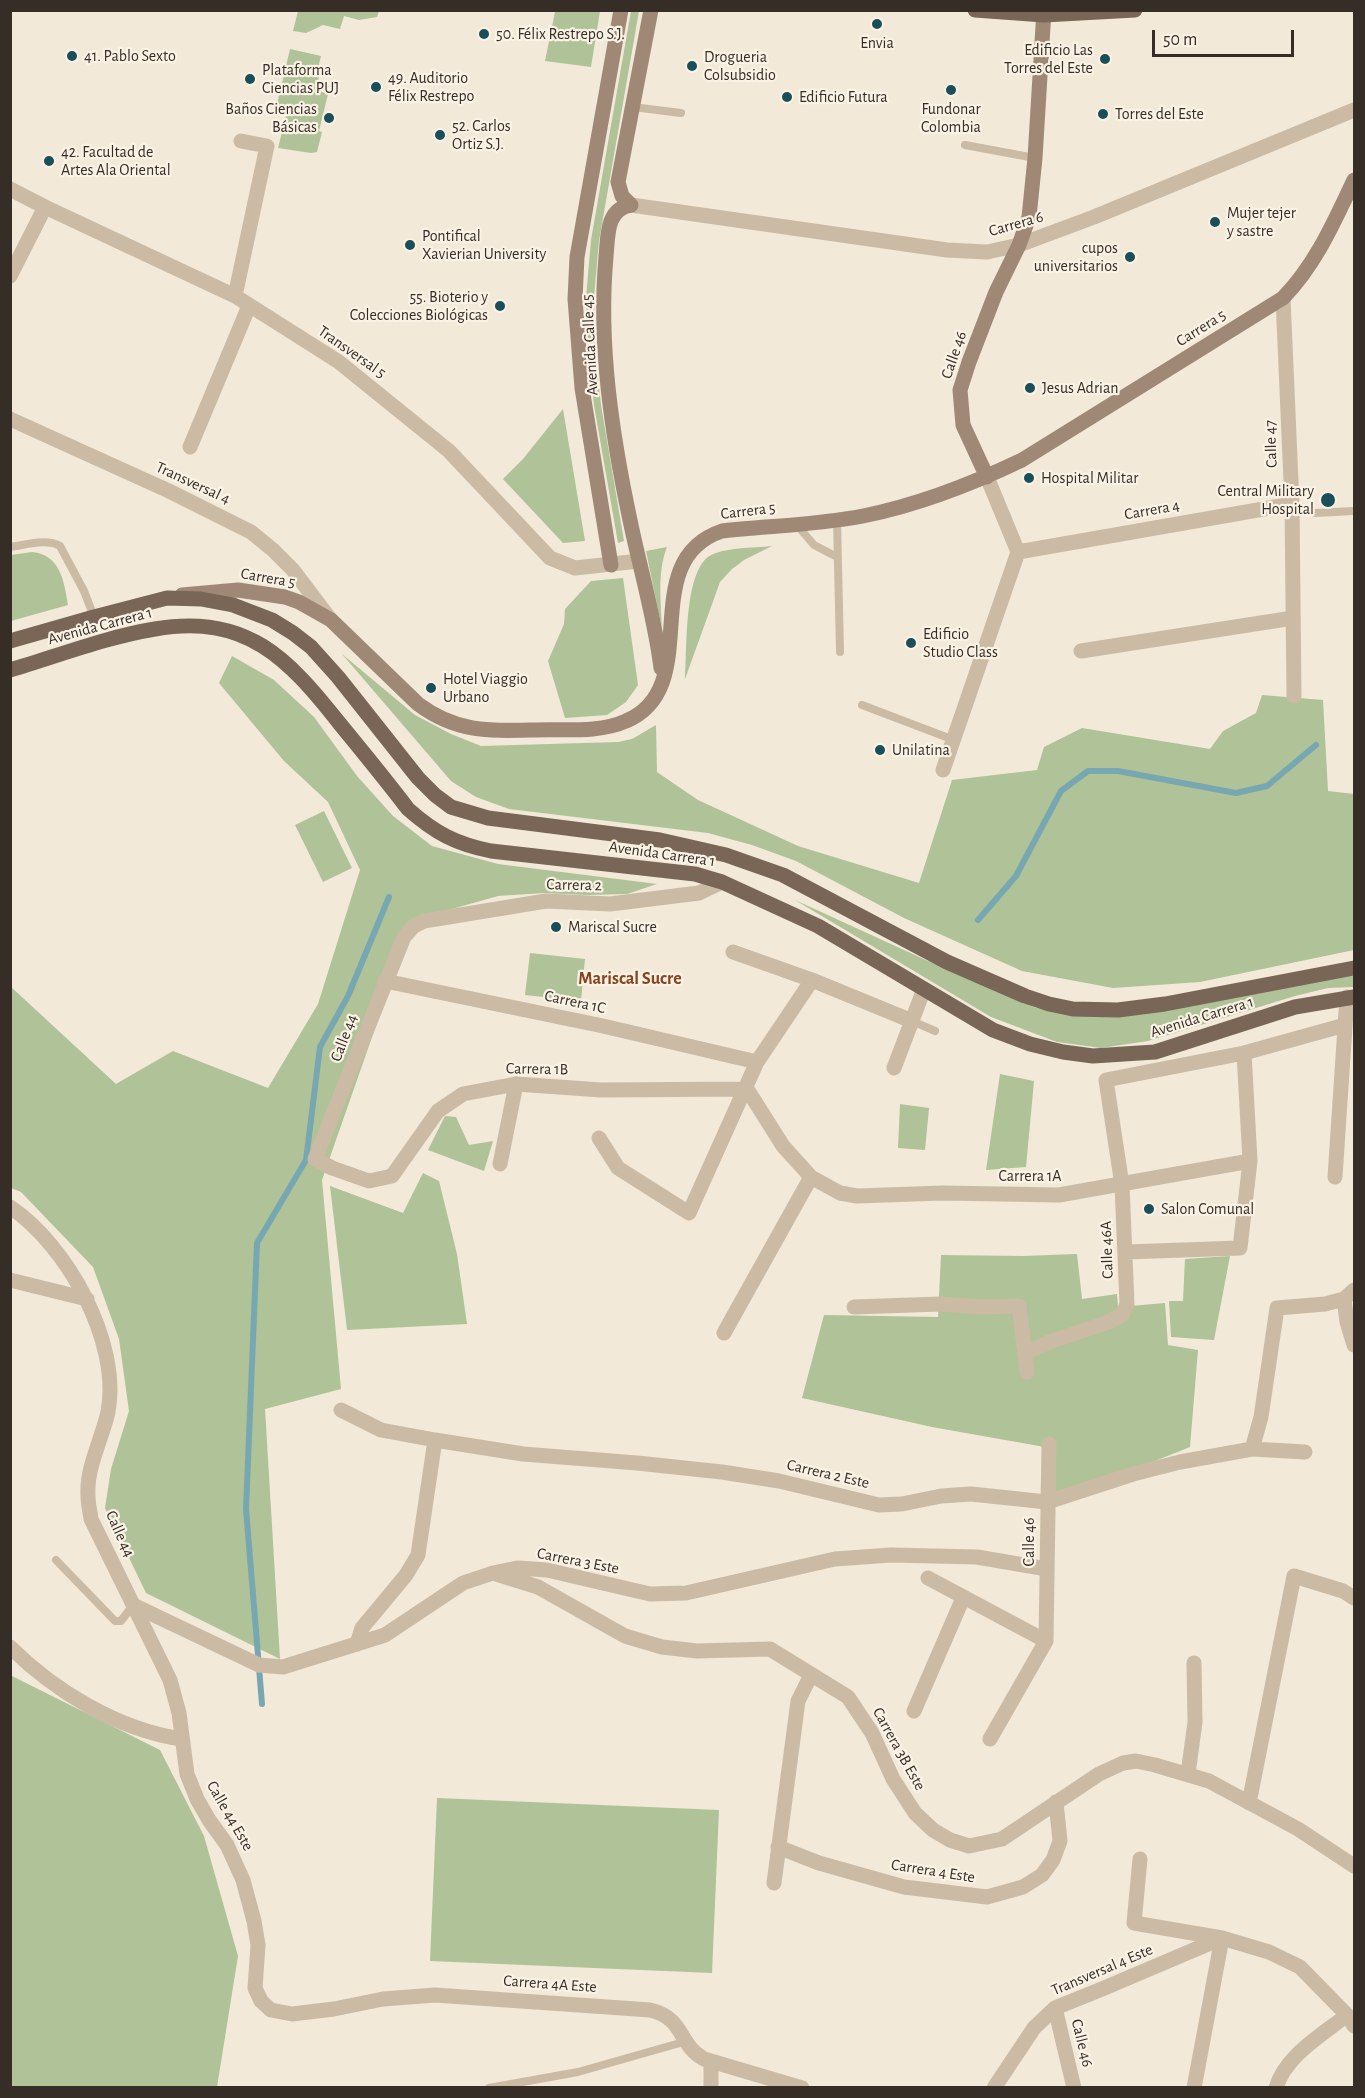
<!DOCTYPE html>
<meta charset="utf-8">
<style>
body{margin:0}
#map{position:relative;width:1365px;height:2098px;overflow:hidden;background:#f2e9d9;font-family:"Alegreya Sans",sans-serif}
canvas{display:block}
.frame{position:absolute;inset:0;border:12px solid #362d26;pointer-events:none}
.scale{position:absolute;left:1152px;top:30px;width:142px;height:27px;box-sizing:border-box;border:3px solid #362d26;border-top:0;padding-left:8px;font-size:18px;line-height:21px;white-space:nowrap;color:#362d26;-webkit-text-stroke:4px #faf3e5;paint-order:stroke}
</style>
<div id="map">
<canvas width="1365" height="2098"></canvas>
<div class="frame"></div>
<div class="scale">50 m</div>
</div>
<script>
const context = document.querySelector('canvas').getContext('2d');
context.lineJoin = 'round';
function fill(path, color) { context.fillStyle = color; context.fill(path, 'evenodd'); }
function stroke(path, color, width, dash) { context.strokeStyle = color; context.lineWidth = width; context.lineCap = dash ? 'butt' : 'round'; context.setLineDash(dash || []); context.stroke(path); }
function label(font, color, halo, rows, align = 'center') {
  context.font = font + ' "Alegreya Sans",sans-serif'; context.lineWidth = 4.5; context.setLineDash([]); context.textBaseline = 'middle'; context.strokeStyle = halo; context.fillStyle = color; for (const [text, x, y, turn = 0] of rows) {
    context.save(); context.translate(x, y); context.rotate((+turn || 0) * Math.PI / 180); context.textAlign = isNaN(turn) ? turn : align; if (halo) context.strokeText(text, 0, 0); context.fillText(text, 0, 0); context.restore();
  }
}
fill(new Path2D(`
 M298,11V10L379,11L377,17L359,20L344,16L340,29L323,25L306,33L293,31Z
 M550,11H600L591,67L545,61L555,12Z
 M631,11H639L599,241L594,297L595,351L601,405L624,541L618,543L594,405L588,351L586,298L591,240Z
 M290,49L321,56L316,76L319,77L316,90L328,94L319,131L322,132L317,152L311,153L278,148L286,116L275,113Z
 M563,409L585,541L563,543L503,479L523,459Z
 M772,546L744,560L732,569L720,582L685,679C687,650 684,575 708,557C722,547 755,548 772,546Z
 M667,547C657,572 661,602 662,629L646,551Z
 M32,552C60,555 64,580 68,605L11,621V555Z
 M623,578L638,685L626,702L607,715L565,718L548,661L564,624L565,609L591,581Z
 M342,654L415,715L451,734L481,746L618,742L632,739L656,725L657,772L698,800L798,846L919,883L952,780L1037,770L1044,747L1082,728L1210,749L1223,731L1256,713L1262,695L1323,700L1328,791L1354,794V950L1200,982L1113,988L1022,971L904,918L796,861L752,845L708,833L509,809L476,797L451,781Z
 M232,656L274,680L314,717L357,776L393,816L432,846L498,864L657,884L627,894L587,895L544,893L498,896L413,920L322,1180L341,1389L265,1409L280,1659L146,1593L105,1508L111,1469L129,1411L119,1339L93,1267L21,1192L11,1188L10,986L116,1084L173,1051L268,1088L318,1004L360,870L328,802L284,761L219,683Z
 M324,811L352,868L323,882L295,825Z
 M795,900L928,961L1036,1008L1080,1014L1354,975V987L1328,988L1295,996L1148,1041L1101,1048L1057,1042L991,1017Z
 M530,953L585,959L581,1001L525,995Z
 M1000,1074L1034,1081L1026,1167L986,1170Z
 M900,1104L929,1108L925,1150L898,1148Z
 M445,1116L456,1117L469,1145L493,1141L484,1171L428,1150Z
 M423,1173L439,1181L457,1254L467,1324L347,1330L330,1186L403,1213Z
 M1077,1254L1082,1299L1117,1294L1118,1307L1165,1303L1168,1345L1198,1350L1190,1447L1053,1502L1056,1449L932,1427L802,1398L824,1315L938,1317L941,1255L1023,1256Z
 M1230,1256L1214,1340L1171,1337L1169,1301H1183L1185,1259Z
 M10,1675L160,1750L204,1836L238,1956L217,2087H11Z
 M437,1798L719,1810L712,1973L430,1961Z`), '#afc298');
stroke(new Path2D(`
 M978,920L1016,876L1061,791L1088,771H1118L1236,793L1267,786L1316,745
 M262,1704L246,1509L257,1243L306,1160L320,1047L348,996L389,897`), '#77a8b1', 6);
stroke(new Path2D(`
 M633,107L681,113
 M965,145L1035,158
 M1292,504L1315,513L1354,511
 M837,520L840,652
 M796,524L814,545L837,557
 M10,547C26,545 47,538 60,546L84,591L94,617
 M862,705L954,740
 M912,1021L935,1031
 M56,1560L115,1621H121L133,1605
 M489,2088L578,2072L687,2041`), '#cbbba4', 8);
stroke(new Path2D(`
 M10,189L45,207L235,296L339,362L449,451L550,558L575,568L639,561
 M631,205L947,250L987,252L1019,245L1094,217L1354,110
 M10,276L45,207
 M235,296L267,146L241,141
 M1283,298L1292,504L1294,696
 M10,419L169,491L251,532L273,550L293,570L330,619
 M190,447L249,306
 M1018,552L1292,504
 M1081,651L1293,618
 M943,770L1018,552L987,477
 M722,882L699,893L610,904L546,901L424,921L414,926L404,937L315,1159L332,1168L369,1181L392,1176L438,1111L463,1094L516,1084L601,1090L747,1089L783,1146L811,1177L840,1193L857,1196L943,1193L1059,1195L1250,1161
 M733,952L812,980L912,1021
 M385,981L603,1026L757,1062
 M894,1068L924,989
 M599,1138L618,1168L689,1213L757,1062L812,980
 M500,1164L516,1084
 M1335,1177L1347,997
 M10,1207C67,1245 121,1342 108,1412C102,1439 86,1468 88,1496C88,1504 90,1511 91,1519L170,1680L179,1713L187,1774L197,1799L209,1820L227,1845L243,1880L254,1921L258,1945L255,1988L261,2001L271,2010L292,2014L334,2009L383,1999L435,1995L650,2010C685,2018 678,2045 704,2059L802,2088
 M1126,1252L1240,1248L1250,1161L1244,1053
 M10,1280L87,1299
 M1344,1299L1347,1322L1354,1345
 M854,1307L940,1304L983,1307L1019,1306L1027,1372
 M724,1333L811,1177
 M1025,1353L1049,1342L1106,1323L1122,1315L1127,1304L1122,1185L1106,1080L1244,1053L1345,1025
 M341,1410L381,1430L435,1440L523,1454L637,1463L722,1472L779,1481L879,1505L902,1504L941,1496L971,1494L1047,1502L1133,1474L1180,1462L1252,1449L1305,1452
 M1252,1449L1261,1417L1277,1308L1325,1304L1344,1299L1354,1290
 M493,1573L538,1587L625,1636L662,1647L697,1651L770,1649L848,1697L872,1733L893,1779L915,1813L933,1830L950,1840L969,1846L1002,1839L1099,1774L1123,1763L1136,1761L1155,1765L1209,1781L1298,1829L1354,1866
 M928,1578L1046,1641
 M133,1605L259,1665L283,1667L385,1635L463,1583L493,1573L517,1568L547,1570L650,1594L686,1593L835,1559L891,1555L977,1557L1047,1569
 M357,1644L362,1628L406,1575L418,1555L435,1440
 M10,1647C56,1692 117,1729 181,1739
 M914,1711L963,1598
 M990,1739L1046,1641L1049,1444
 M1188,1774L1195,1722L1194,1663
 M1249,1803L1294,1576L1343,1591L1354,1598
 M778,1847L819,1863L904,1887L987,1897L1023,1887L1042,1875L1053,1860L1060,1841L1056,1802
 M1140,1859L1134,1923L1222,1938L1269,1952L1300,1967L1347,2015L1354,2026
 M774,1883L798,1701L811,1675
 M1055,2008L1074,2088
 M711,2062V2088
 M994,2088L1034,2028L1055,2008L1102,1989L1222,1938
 M1194,2088L1222,1938
 M1276,2088C1285,2056 1322,2035 1347,2015`), '#cbbba4', 15);
stroke(new Path2D(`
 M631,205C606,209 608,236 606,257C598,344 612,435 630,520C640,569 655,618 661,668
 M631,205L622,196L618,182L651,10
 M987,477L963,425L960,390L969,362L996,292L1019,245L1029,217L1035,158L1044,10
 M611,565L582,388L575,299L577,257L621,10
 M182,595L238,590L285,597L299,602L331,620L418,704C457,733 490,731 535,730C564,729 600,733 626,721C707,687 633,561 722,531C768,526 817,525 863,516C918,505 972,484 1022,460L1283,298C1316,264 1334,222 1354,180`), '#9f8976', 15);
stroke(new Path2D(`
 M975,10L1044,15L1135,10
 M10,641L94,617L167,598L201,599L233,605L272,620L293,633L311,647L338,677L418,778L435,795L451,807L488,818L660,840L726,855L783,875L947,962L1025,996L1049,1004L1073,1009L1118,1010L1165,1004L1354,968
 M10,670C58,656 106,637 155,629C246,613 288,658 340,724C363,752 386,780 408,809C435,833 456,844 491,851L695,874L722,882L818,926L993,1030L1030,1044L1063,1052L1093,1056L1155,1052L1295,1007L1354,997`), '#796657', 15);
for (const [x, y, r, color] of [
 [877,24,6,"#1a4e59"],
 [484,34,6,"#1a4e59"],
 [72,56,6,"#1a4e59"],
 [1105,59,6,"#1a4e59"],
 [692,66,6,"#1a4e59"],
 [250,79,6,"#1a4e59"],
 [376,87,6,"#1a4e59"],
 [951,90,6,"#1a4e59"],
 [787,97,6,"#1a4e59"],
 [1103,114,6,"#1a4e59"],
 [329,118,6,"#1a4e59"],
 [440,135,6,"#1a4e59"],
 [49,161,6,"#1a4e59"],
 [1215,222,6,"#1a4e59"],
 [410,245,6,"#1a4e59"],
 [1130,257,6,"#1a4e59"],
 [500,306,6,"#1a4e59"],
 [1030,388,6,"#1a4e59"],
 [1029,478,6,"#1a4e59"],
 [1328,500,8,"#1a4e59"],
 [911,643,6,"#1a4e59"],
 [431,688,6,"#1a4e59"],
 [880,750,6,"#1a4e59"],
 [556,927,6,"#1a4e59"],
 [1149,1209,6,"#1a4e59"]
]) { const dot = new Path2D(); dot.arc(x, y, r, 0, 2 * Math.PI); context.fillStyle = color; context.fill(dot); stroke(dot, '#faf3e5', 2); }
label('16px', '#362d26', '#faf3e5', [
 ["50. Félix Restrepo S.J.",496,34],
 ["Envia",877,43,"center"],
 ["Edificio Las",1093,50,"right"],
 ["Torres del Este",1093,68,"right"],
 ["41. Pablo Sexto",84,56],
 ["Drogueria",704,57],
 ["Colsubsidio",704,75],
 ["Plataforma",262,70],
 ["Ciencias PUJ",262,88],
 ["49. Auditorio",388,78],
 ["Félix Restrepo",388,96],
 ["Edificio Futura",799,97],
 ["Baños Ciencias",317,109,"right"],
 ["Básicas",317,127,"right"],
 ["Fundonar",951,109,"center"],
 ["Colombia",951,127,"center"],
 ["Torres del Este",1115,114],
 ["52. Carlos",452,126],
 ["Ortiz S.J.",452,144],
 ["42. Facultad de",61,152],
 ["Artes Ala Oriental",61,170],
 ["Mujer tejer",1227,213],
 ["y sastre",1227,231],
 ["Pontifical",422,236],
 ["Xavierian University",422,254],
 ["cupos",1118,248,"right"],
 ["universitarios",1118,266,"right"],
 ["55. Bioterio y",488,297,"right"],
 ["Colecciones Biológicas",488,315,"right"],
 ["Jesus Adrian",1042,388],
 ["Hospital Militar",1041,478],
 ["Central Military",1314,491,"right"],
 ["Hospital",1314,509,"right"],
 ["Edificio",923,634],
 ["Studio Class",923,652],
 ["Hotel Viaggio",443,679],
 ["Urbano",443,697],
 ["Unilatina",892,750],
 ["Mariscal Sucre",568,927],
 ["Salon Comunal",1161,1209]
], 'left');
label('16px', '#362d26', '#faf3e5', [
 ["Carrera 6",1016,224,-16],
 ["Carrera 5",1201,328,-32],
 ["Avenida Calle 45",590,345,-93],
 ["Transversal 5",352,352,35],
 ["Calle 46",954,355,-71],
 ["Calle 47",1271,444,-92],
 ["Transversal 4",193,483,25],
 ["Carrera 4",1152,510,-10],
 ["Carrera 5",748,511,-7],
 ["Carrera 5",268,578,10],
 ["Avenida Carrera 1",100,626,-15],
 ["Avenida Carrera 1",662,854,8],
 ["Carrera 2",574,885,1],
 ["Carrera 1C",575,1002,12],
 ["Avenida Carrera 1",1202,1017,-17],
 ["Calle 44",344,1038,-69],
 ["Carrera 1B",537,1069,1],
 ["Carrera 1A",1030,1176],
 ["Calle 46A",1107,1250,-92],
 ["Carrera 2 Este",828,1474,13],
 ["Calle 44",120,1534,66],
 ["Calle 46",1029,1542,-90],
 ["Carrera 3 Este",578,1561,11],
 ["Carrera 3B Este",899,1749,61],
 ["Calle 44 Este",230,1816,60],
 ["Carrera 4 Este",933,1871,9],
 ["Transversal 4 Este",1102,1970,-23],
 ["Carrera 4A Este",550,1984,4],
 ["Calle 46",1082,2043,76]
]);
label('bold 18px', '#89421c', '#faf3e5', [
 ["Mariscal Sucre",630,979]
]);
</script>
